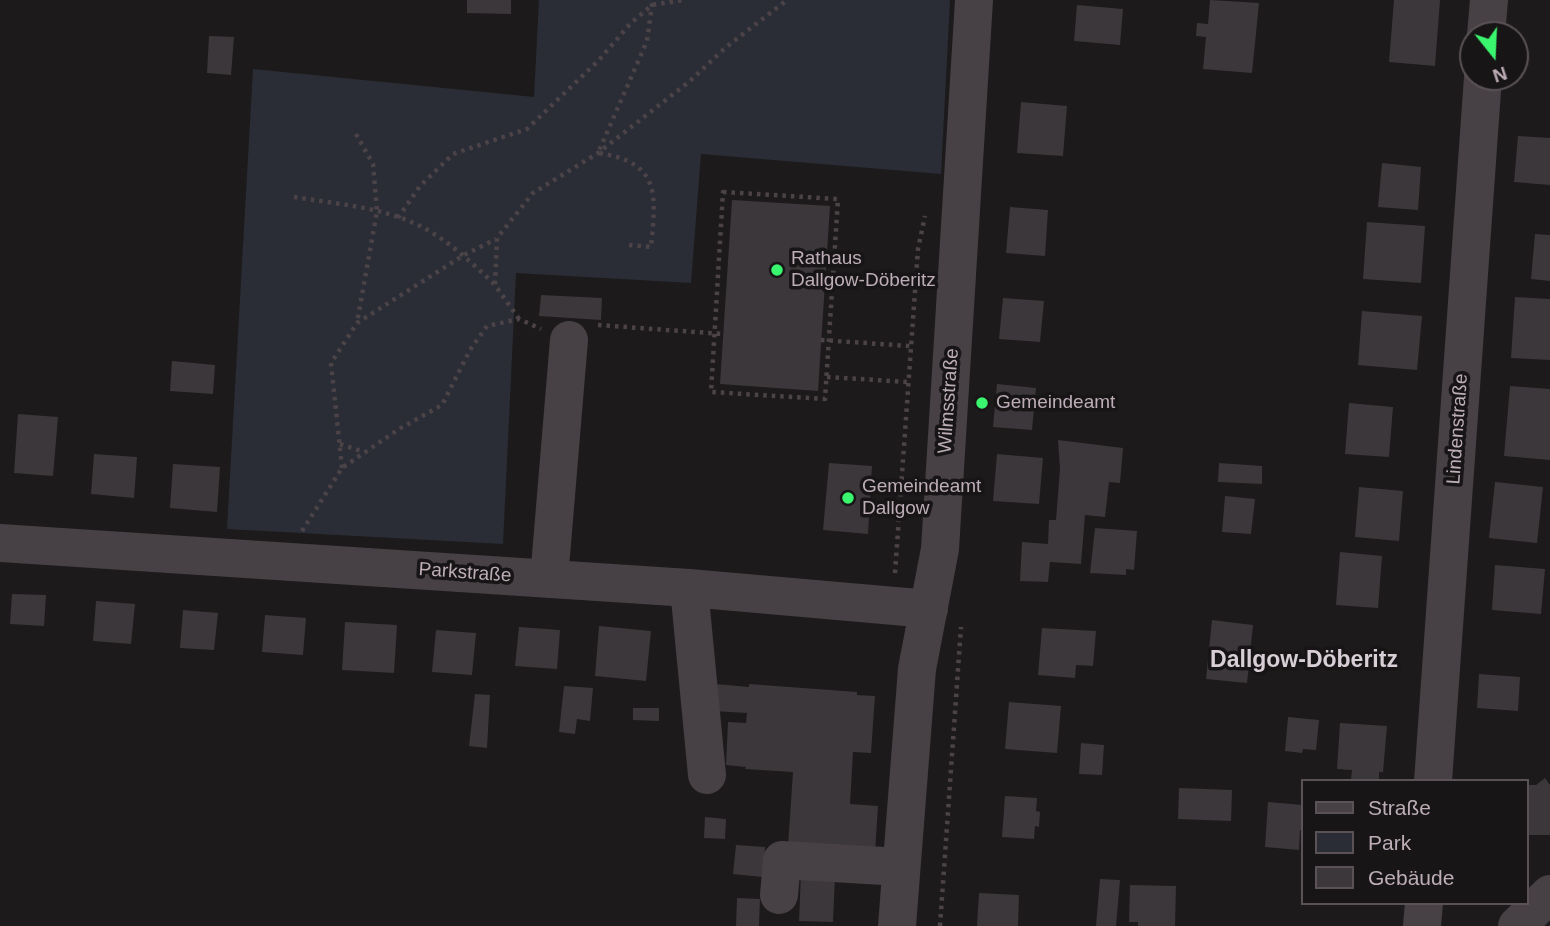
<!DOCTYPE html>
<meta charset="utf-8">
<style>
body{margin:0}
#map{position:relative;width:1550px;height:926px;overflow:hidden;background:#1d1a1b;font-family:Arial,sans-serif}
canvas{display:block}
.legend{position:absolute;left:1301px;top:779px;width:228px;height:126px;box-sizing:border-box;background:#181516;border:2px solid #5a5256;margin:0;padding:9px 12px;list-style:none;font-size:21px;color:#bcadb7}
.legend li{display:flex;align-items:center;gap:14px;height:35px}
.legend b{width:35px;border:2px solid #5a5256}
.north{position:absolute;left:1459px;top:21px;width:70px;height:70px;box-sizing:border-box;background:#181516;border:2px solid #5a5256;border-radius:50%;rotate:162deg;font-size:19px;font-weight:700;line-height:28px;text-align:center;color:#bcadb7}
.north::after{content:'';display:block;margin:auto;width:24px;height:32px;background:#3af56e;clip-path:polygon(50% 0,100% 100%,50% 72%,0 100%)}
</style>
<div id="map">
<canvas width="1550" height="926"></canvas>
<ul class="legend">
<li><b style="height:9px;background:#474044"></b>Straße</li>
<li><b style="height:19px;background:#2a2d35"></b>Park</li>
<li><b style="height:19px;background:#3c373a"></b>Gebäude</li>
</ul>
<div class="north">N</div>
</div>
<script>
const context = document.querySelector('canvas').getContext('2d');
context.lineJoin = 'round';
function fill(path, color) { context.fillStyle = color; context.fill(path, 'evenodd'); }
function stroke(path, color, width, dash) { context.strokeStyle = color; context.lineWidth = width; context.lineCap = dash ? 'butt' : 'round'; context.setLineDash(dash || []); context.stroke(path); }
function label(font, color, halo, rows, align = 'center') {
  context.font = font + ' Arial,sans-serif'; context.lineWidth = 7; context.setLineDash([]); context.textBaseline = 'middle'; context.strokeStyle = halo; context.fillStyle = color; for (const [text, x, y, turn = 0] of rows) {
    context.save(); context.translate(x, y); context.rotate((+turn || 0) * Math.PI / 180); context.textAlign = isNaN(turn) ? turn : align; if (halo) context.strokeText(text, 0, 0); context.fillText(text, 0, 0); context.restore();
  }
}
fill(new Path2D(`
 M539,0H950L941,174L701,154L691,283L516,273L503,544L227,529L253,69L534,97Z`), '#2a2d35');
fill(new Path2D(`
 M467,0H511V14L467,13Z
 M1210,0L1259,3L1252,73L1203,69L1206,37L1196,36L1197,23L1208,24Z
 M1394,0H1440L1435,66L1389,62Z
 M1077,5L1123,9L1120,45L1074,41Z
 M209,36L234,37L231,75L207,73Z
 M1021,102L1067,106L1063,156L1017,153Z
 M1518,136L1550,138V185L1514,182Z
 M1382,163L1421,167L1418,210L1378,207Z
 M732,200L830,206L818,391L720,384Z
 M1010,207L1048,210L1045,256L1006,253Z
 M1367,222L1425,226L1421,283L1363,279Z
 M1535,234L1550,235V281L1531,279Z
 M541,295L602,298L601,320L539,316Z
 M1515,297L1550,299V360L1511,358Z
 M1003,298L1044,301L1040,342L999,339Z
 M1362,311L1422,316L1417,370L1358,365Z
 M172,361L215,365L213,394L170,391Z
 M997,384L1036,388L1032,430L993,427Z
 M1510,386L1550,389V460L1504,456Z
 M1349,403L1393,407L1389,457L1345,454Z
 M18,414L58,417L53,476L14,473Z
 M1058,440L1123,448L1120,483L1109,482L1105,517L1085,515L1081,564L1050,562L1048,582L1020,581L1022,542L1048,544L1049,520H1056L1060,469Z
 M94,454L137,457L134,498L91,494Z
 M997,454L1043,458L1039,504L993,501Z
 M829,463L872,466L868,534L823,530Z
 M1219,463L1262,466V484L1218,482Z
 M173,464L220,467L217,512L170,508Z
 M1495,482L1543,487L1537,543L1489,538Z
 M1359,487L1403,491L1399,541L1355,537Z
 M1225,496L1255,499L1251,534L1222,532Z
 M1095,528L1137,531L1134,570L1126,569V575L1090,573Z
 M1340,552L1382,556L1378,608L1336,605Z
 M1495,565L1545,569L1541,614L1492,610Z
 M12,594L46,595L44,626L10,624Z
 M96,601L135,604L131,644L93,641Z
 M183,610L218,613L214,650L180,648Z
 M265,615L306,618L303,655L262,652Z
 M1212,620L1253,625L1247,683L1206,679Z
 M345,622L397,625L394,673L342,670Z
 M599,626L651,631L646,681L595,676Z
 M519,627L560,630L557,669L515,666Z
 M1042,628L1096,631L1093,666L1076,665L1075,678L1038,675Z
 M436,630L476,633L472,675L432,672Z
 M1479,674L1520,677L1518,711L1477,708Z
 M715,684L749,687V684L857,692V695L875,696L871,753L853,752L850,804L878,806L875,852L788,846L793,772L745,769L746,767L726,765L728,722L746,723L747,713L713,711Z
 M564,686L593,688L590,721L577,719L575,734L559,732Z
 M475,694L490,695L487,748L469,746Z
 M1009,702L1061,706L1057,753L1005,749Z
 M633,708H659V721L633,720Z
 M1288,717L1319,720L1316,750L1303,749L1302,753L1285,751Z
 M1340,723L1387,726L1383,772H1379V781L1351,779L1352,770L1337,769Z
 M1081,743L1104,745L1102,775L1079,774Z
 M1545,778L1550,785V835H1527V785H1536Z
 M1179,788L1232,790L1231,821L1178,819Z
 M1005,796L1037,798L1036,811L1040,812L1039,827L1035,826L1034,839L1002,837Z
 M1268,802L1303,805V830H1300L1299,850L1265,847Z
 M705,817L726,819L725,839L704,838Z
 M736,845L765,847L763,877L733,874Z
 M801,873L835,876L833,922L799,921Z
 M1100,879L1120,880L1116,926H1096Z
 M1130,885L1176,886L1175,926H1138V922H1129Z
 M979,893L1019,895L1018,926H977Z
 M737,898L760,899L759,926H736Z`), '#3c373a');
stroke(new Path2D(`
 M356,134L373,164L377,211L357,323
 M723,192L838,199L825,399L711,392Z
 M294,197C337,204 383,207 422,227C449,241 472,263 494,284
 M398,218L420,186L453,154L527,129L598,61L631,23L652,5L684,0
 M629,245L651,247C656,195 661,162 598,153L647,41L652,5L655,0
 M833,280L915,284
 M519,319L495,285L497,238L533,193L598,153L690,81L725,48L787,0
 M598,325L723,334
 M821,340L910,346
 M827,377L908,382
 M340,444L364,452
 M342,468L331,363L357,323L464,255L496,239
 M302,531L342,468L399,429L442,405L470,350L487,326L519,319L541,329
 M895,573L918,249L925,216
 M940,926L961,627`), '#4b4348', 4.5, [3.5, 5]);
stroke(new Path2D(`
 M1486,35L1489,0
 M0,543L689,588L929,609
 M549,579L569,340
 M689,588L707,775
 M1433,781L1483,77
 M779,895L782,860L901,867
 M897,926L917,669L940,549L974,0
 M1422,926L1424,903
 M1517,926L1550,894`), '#474044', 38);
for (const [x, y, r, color] of [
 [777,270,7,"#3af56e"],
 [982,403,7,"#3af56e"],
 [848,498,7,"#3af56e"]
]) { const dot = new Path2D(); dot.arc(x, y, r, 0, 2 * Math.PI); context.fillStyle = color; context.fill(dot); stroke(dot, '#181516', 2.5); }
label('19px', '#bcadb7', '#181516', [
 ["Rathaus",791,259],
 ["Dallgow-Döberitz",791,281],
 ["Gemeindeamt",996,403],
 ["Gemeindeamt",862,487],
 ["Dallgow",862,509]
], 'left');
label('19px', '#bcadb7', '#181516', [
 ["Wilmsstraße",949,401,-86],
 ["Lindenstraße",1458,429,-86],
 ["Parkstraße",465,573,4]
]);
label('bold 23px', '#d8ced5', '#181516', [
 ["Dallgow-Döberitz",1304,661]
]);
</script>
